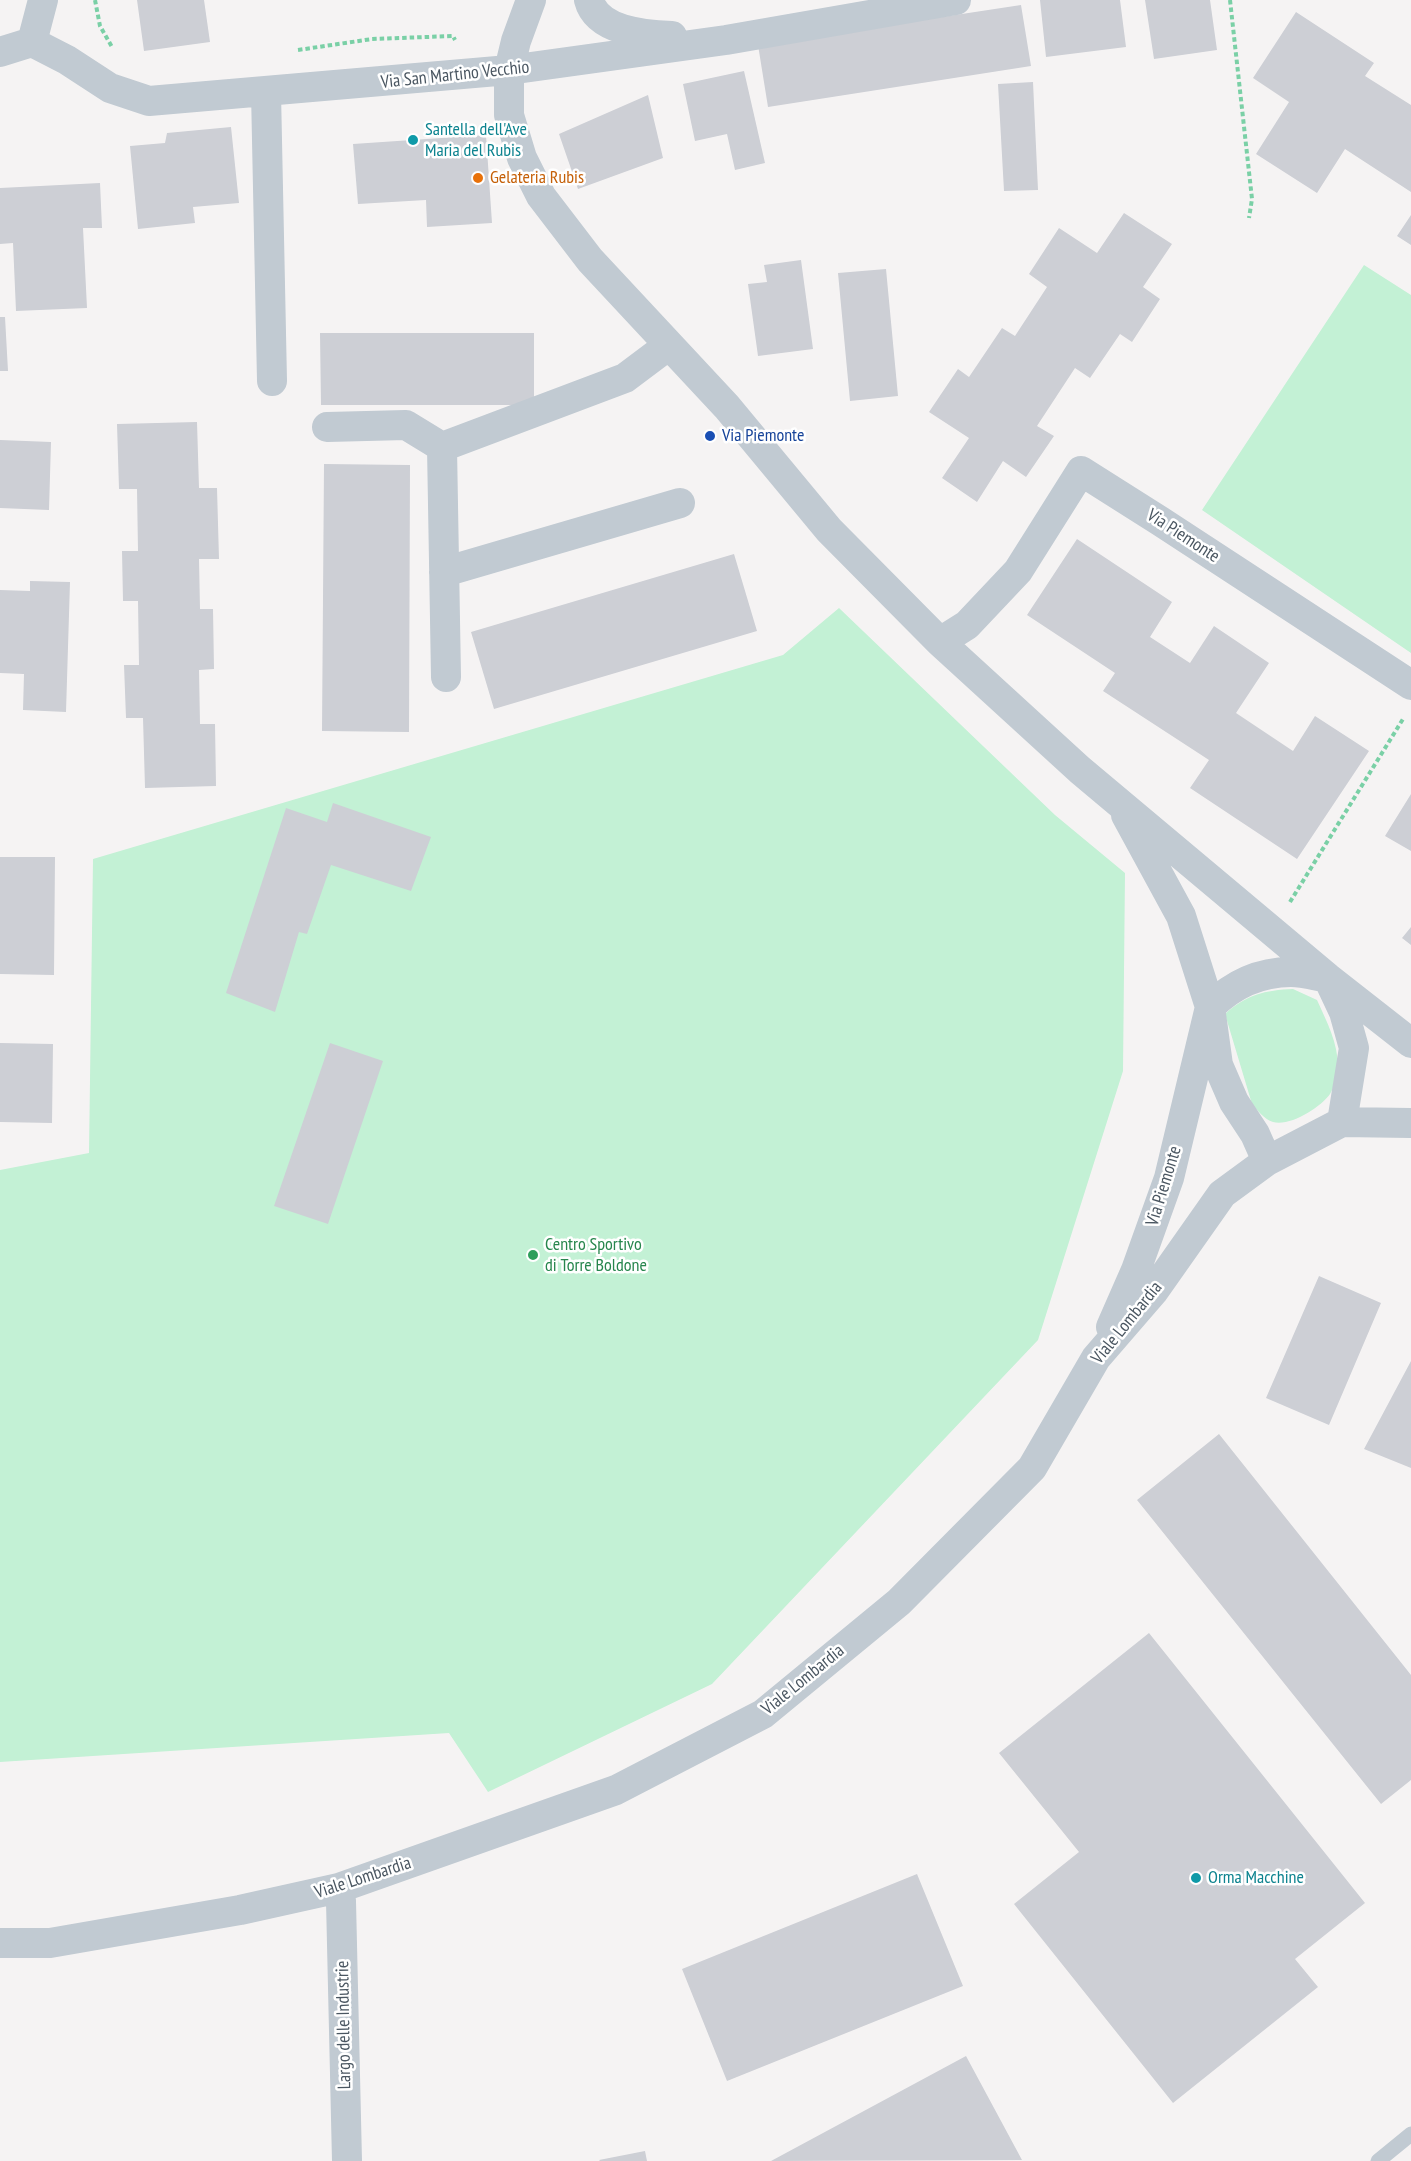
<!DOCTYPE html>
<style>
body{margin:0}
canvas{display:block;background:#f5f3f3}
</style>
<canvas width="1411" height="2161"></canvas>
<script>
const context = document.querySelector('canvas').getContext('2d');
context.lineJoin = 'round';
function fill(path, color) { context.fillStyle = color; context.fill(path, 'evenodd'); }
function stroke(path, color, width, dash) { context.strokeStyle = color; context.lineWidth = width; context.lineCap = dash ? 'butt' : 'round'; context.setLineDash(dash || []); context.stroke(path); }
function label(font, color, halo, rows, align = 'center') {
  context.font = font + ' "PT Sans Narrow",sans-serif'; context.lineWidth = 5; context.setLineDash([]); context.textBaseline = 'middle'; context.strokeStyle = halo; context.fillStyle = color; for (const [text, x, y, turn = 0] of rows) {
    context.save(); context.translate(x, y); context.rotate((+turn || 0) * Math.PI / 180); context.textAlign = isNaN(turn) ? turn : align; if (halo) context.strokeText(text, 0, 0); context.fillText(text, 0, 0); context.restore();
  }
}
fill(new Path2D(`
 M1364,265L1411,295V653L1202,510Z
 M839,608L1055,815L1125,873L1123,1071L1038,1340L712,1684L488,1792L449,1733L0,1762V1170L89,1153L93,859L783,655Z
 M1293,989L1317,1000C1327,1022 1338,1043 1338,1067C1338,1075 1334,1087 1330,1094C1321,1107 1290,1127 1273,1122C1264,1119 1258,1111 1252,1104L1225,1014C1246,995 1265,990 1293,989Z`), '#c3f1d5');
fill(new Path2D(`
 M137,0H204L210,42L144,51Z
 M1040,0H1120L1126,47L1046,57Z
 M1145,0H1210L1217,50L1154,59Z
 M1021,5L1031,66L768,107L758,45Z
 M1296,12L1374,63L1365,76L1411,105V192L1345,149L1317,193L1256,154L1289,102L1253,78Z
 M744,71L765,163L735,170L727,134L695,141L683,84Z
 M1033,82L1038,190L1004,191L998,84Z
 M648,95L663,158L578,189L559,134Z
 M231,127L239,203L193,207L195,223L138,229L130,146L165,143L167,133Z
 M486,135L492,223L427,227L426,200L358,204L353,144Z
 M100,183L102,228H83L87,308L16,311L13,243L0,244V188Z
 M1124,213L1172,244L1143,287L1160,299L1132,342L1120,334L1090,378L1075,368L1037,426L1054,436L1026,477L1003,461L977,502L942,478L969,438L929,412L958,369L969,377L1002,328L1015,336L1047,287L1029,274L1059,228L1097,253Z
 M1411,215V245L1397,236Z
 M801,260L813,349L758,356L748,284L767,282L764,265Z
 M886,269L898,396L850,401L838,273Z
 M0,317H5L8,371H0Z
 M320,333H534V405H321Z
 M197,422L199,488H217L219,559H199L200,609H213L214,669L199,670L200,724H215L216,786L145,788L143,718H126L124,665H139L138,601H123L122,551H138L137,489H119L117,424Z
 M0,440L51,442L49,510L0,508Z
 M324,464L410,465L409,732L322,731Z
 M1077,539L1172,602L1150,637L1190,663L1214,626L1269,663L1236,713L1293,751L1315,716L1369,751L1297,859L1190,788L1209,760L1103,691L1115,673L1027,615Z
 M734,554L757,631L494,709L471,632Z
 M30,581L70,582L66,712L23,710L24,674L0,673V590L30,591Z
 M1411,794V851L1385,836Z
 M333,803L431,837L411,891L331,865L307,934L299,932L275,1012L226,993L286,808L327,822Z
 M0,857H55L54,975L0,974Z
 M1411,927V945L1402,938Z
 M0,1043L53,1044L52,1123L0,1122Z
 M330,1043L383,1061L328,1224L274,1206Z
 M1319,1276L1381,1303L1329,1425L1266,1398Z
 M1411,1361V1468L1364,1449Z
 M1219,1434L1411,1675V1780L1381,1804L1137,1500Z
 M1149,1633L1365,1903L1295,1959L1318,1987L1173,2103L1014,1904L1079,1852L999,1753Z
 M917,1874L963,1986L727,2081L682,1969Z
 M966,2056L1022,2160L771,2161Z
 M645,2151L647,2161H600L599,2160Z`), '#cdcfd5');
stroke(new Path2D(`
 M95,0L100,26L112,47
 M1230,0L1252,199L1249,218
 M298,50L372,39L453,36L455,40
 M1290,902L1403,719`), '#7ad0a6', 4, [4.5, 3]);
stroke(new Path2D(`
 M1378,2161L1411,2134`), '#c1cad2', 15);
stroke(new Path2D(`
 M531,0L516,41L509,70V115L522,158L541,196L590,260L727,407L829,530L940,642L1080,770L1328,978L1411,1043
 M589,0C597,31 645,35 672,36
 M32,42L43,0
 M0,52L32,42L67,60L110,88L149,101L509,70L726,40L956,0
 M266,92L272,381
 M327,427L406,425L442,447
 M444,572L680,503
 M940,642L967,625L1018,571L1081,471L1160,521L1411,685
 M446,677L442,447L625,378L669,345
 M1267,1161L1255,1134L1234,1102L1218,1065L1210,1007C1232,985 1259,972 1291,972C1303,972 1316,976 1328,978L1344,1012L1354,1048L1342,1122
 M1111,1327L1136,1270L1169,1178L1210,1007L1181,916L1126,815
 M339,1888L341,1901L347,2161
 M0,1943H50L240,1910L339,1888L616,1790L763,1714L899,1602L1032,1468L1096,1358L1153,1292L1222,1194L1267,1161L1342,1122L1411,1123`), '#c1cad2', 30);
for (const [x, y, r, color] of [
 [413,140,6,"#0f9aa8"],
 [478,178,6,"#e8710a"],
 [710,436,6,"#1a4fb4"],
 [533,1255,6,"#2e9e5b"],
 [1196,1878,6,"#0f9aa8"]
]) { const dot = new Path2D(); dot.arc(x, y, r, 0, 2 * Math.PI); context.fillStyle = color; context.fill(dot); stroke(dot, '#fff', 2); }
label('18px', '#4a5661', '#fff', [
 ["Via San Martino Vecchio",455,75,-6],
 ["Via Piemonte",1183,536,33],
 ["Via Piemonte",1164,1186,-73],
 ["Viale Lombardia",1127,1323,-51],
 ["Viale Lombardia",803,1680,-39],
 ["Viale Lombardia",363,1878,-18],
 ["Largo delle Industrie",344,2025,-91]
]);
label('18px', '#0d838f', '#fff', [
 ["Santella dell'Ave",425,130],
 ["Maria del Rubis",425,151],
 ["Orma Macchine",1208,1878]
], 'left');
label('18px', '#c56008', '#fff', [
 ["Gelateria Rubis",490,178]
], 'left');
label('18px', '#164399', '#fff', [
 ["Via Piemonte",722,436]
], 'left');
label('18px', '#27864d', '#fff', [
 ["Centro Sportivo",545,1245],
 ["di Torre Boldone",545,1266]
], 'left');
</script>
